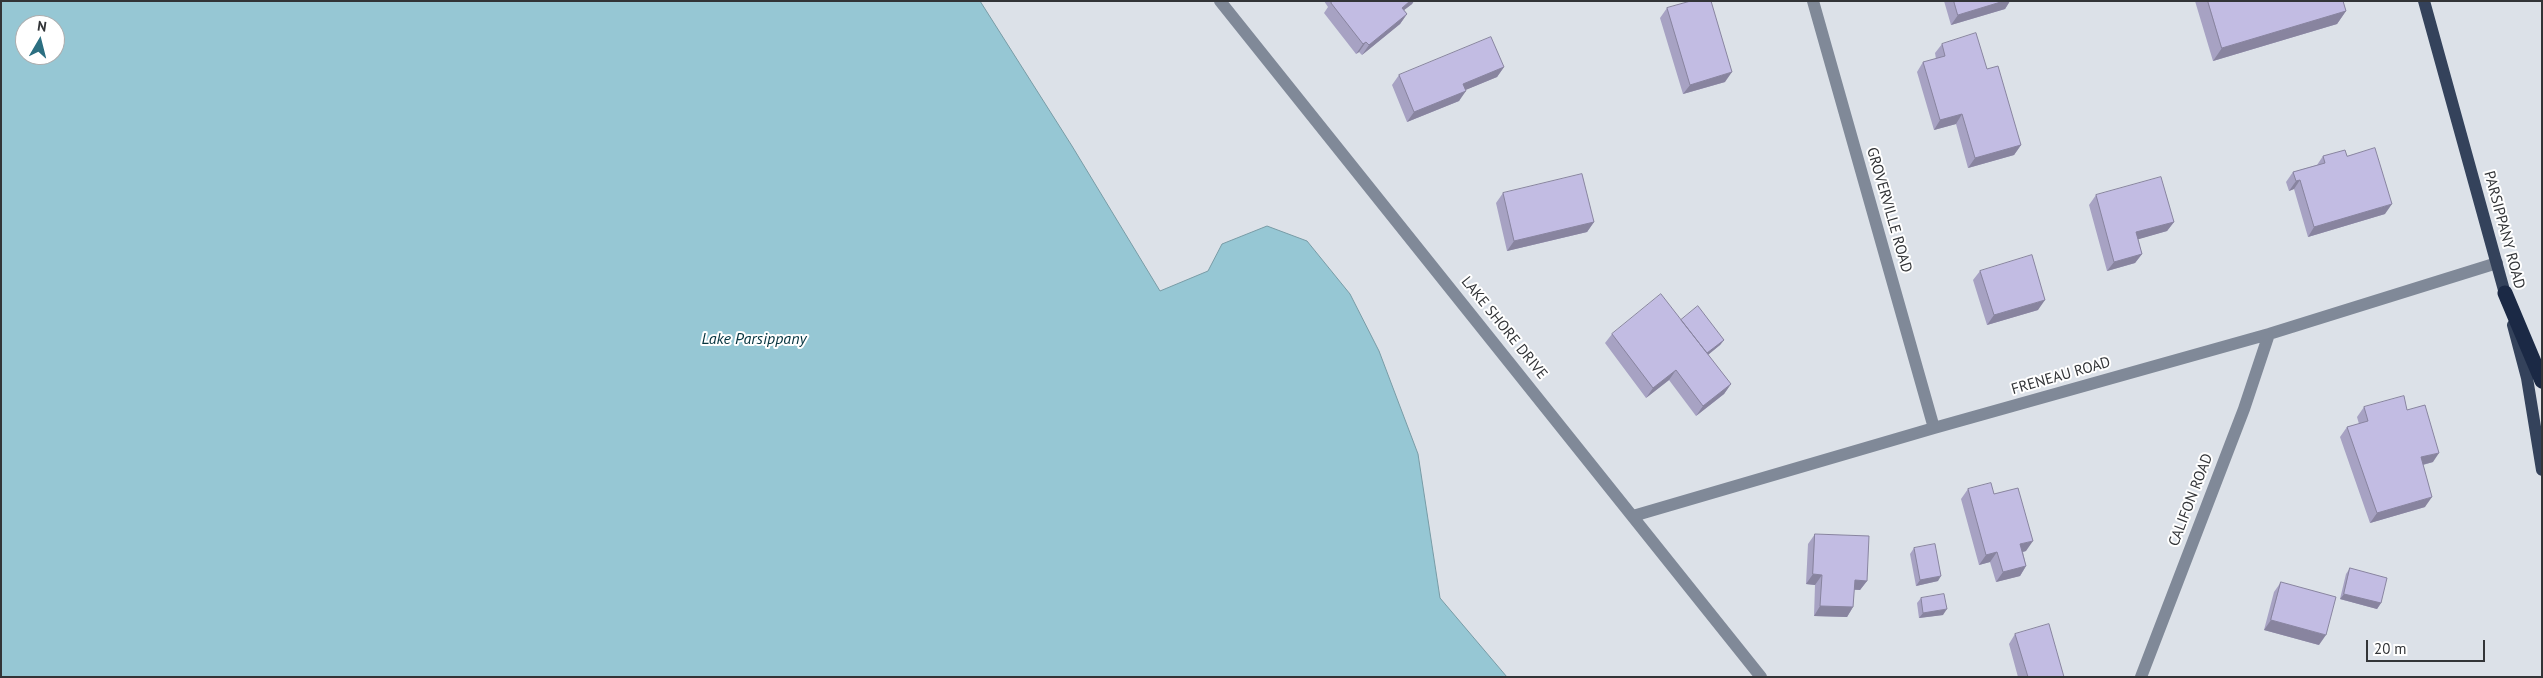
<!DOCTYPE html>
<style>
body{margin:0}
#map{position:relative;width:2543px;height:678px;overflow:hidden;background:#dce1e8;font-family:"PT Sans",sans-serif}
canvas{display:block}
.frame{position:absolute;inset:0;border:2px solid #323437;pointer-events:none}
.north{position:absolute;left:15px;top:15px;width:50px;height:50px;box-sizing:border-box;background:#fff;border:1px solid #adaeaf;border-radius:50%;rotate:8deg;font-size:14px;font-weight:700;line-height:20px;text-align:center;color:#323437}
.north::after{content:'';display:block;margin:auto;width:18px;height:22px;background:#2c6f81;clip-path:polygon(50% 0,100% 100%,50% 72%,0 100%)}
.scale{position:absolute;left:2366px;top:640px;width:119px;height:22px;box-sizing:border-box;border:2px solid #323437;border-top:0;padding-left:6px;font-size:15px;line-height:18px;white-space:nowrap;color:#323437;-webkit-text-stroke:4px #fff;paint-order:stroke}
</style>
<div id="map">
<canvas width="2543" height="678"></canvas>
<div class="frame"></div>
<div class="north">N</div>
<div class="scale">20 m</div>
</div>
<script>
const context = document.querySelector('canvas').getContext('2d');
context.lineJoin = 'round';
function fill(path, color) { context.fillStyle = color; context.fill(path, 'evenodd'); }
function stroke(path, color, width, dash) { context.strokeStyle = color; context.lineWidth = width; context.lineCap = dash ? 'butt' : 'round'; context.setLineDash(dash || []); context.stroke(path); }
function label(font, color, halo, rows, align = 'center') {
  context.font = font + ' "PT Sans",sans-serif'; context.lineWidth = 4; context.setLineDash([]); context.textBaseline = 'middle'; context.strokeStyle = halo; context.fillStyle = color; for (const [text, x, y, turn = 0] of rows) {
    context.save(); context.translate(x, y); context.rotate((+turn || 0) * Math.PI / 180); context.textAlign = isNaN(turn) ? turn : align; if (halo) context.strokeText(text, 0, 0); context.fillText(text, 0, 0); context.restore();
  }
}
const water = new Path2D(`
 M1,1H980L1072,146L1160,291L1208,271L1222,244L1267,226L1307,241L1350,294L1379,351L1418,454L1440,598L1507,677H1ZM25,25H55V55H25Z`);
fill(water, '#96c7d4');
stroke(water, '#789ba5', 1);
stroke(new Path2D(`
 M1220,1L1761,677
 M1813,1L1934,428
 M1633,516L1934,428L2269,334L2497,263
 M2141,677L2244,409L2269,334`), '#808998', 12);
stroke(new Path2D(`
 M2424,1L2507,301
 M2513,325L2527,378L2542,470`), '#34425b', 12);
stroke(new Path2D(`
 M2505,293L2542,381`), '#1b2945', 15);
fill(new Path2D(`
 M1324,1H1414L1412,4L1404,10L1407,14L1400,24L1362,55L1359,52L1356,54L1324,13L1328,7Z
 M1944,1H2010L2005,9L1951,25Z
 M2195,1H2343L2346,11L2337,24L2213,61Z
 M1667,8L1725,82L1683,94L1660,18Z
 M1942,44L1987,69L2021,145L2014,155L1968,168L1956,124L1934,130L1917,72L1923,62L1936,59L1935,53Z
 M1504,67L1497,77L1465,90L1459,101L1407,122L1392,85L1399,75Z
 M2323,156H2347L2385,214L2308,237L2294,189L2289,191L2286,182L2293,172L2317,165Z
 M1503,193L1594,222L1587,232L1507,251L1496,203Z
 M2096,195L2174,222L2167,231L2138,239L2142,254L2135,263L2107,271L2089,205Z
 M1980,271L2038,310L1987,325L1973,280Z
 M1681,320L1724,340L1720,345L1708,355L1731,384L1724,394L1696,416L1669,380L1646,398L1605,343L1612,334Z
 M2364,407L2407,410L2433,462L2423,465L2425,507L2370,523L2340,437L2347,427L2359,424L2357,417Z
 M1968,489L1994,494L2026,551L2023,552L2026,566L2020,576L1996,582L1990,562L1979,565L1961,499Z
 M1815,534L1867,581L1860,590H1854L1853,607L1847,617L1814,616L1815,585L1806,584L1808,544Z
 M1914,548L1938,581L1916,586L1910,554Z
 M2350,568L2381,603L2377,609L2340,599L2346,574Z
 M2281,582L2319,645L2264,630L2274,592Z
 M1921,598L1943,615L1919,618L1917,603Z
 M2015,634L2064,677H2018L2009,644Z`), '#a7a2c3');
fill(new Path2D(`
 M1410,1H1414L1412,4L1395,17L1402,8Z
 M2004,1H2010L2005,9L1951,25L1958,15Z
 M2346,11L2337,24L2213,61L2222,48Z
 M1407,14L1400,24L1362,55L1369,45Z
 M1366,42L1359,52L1356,54L1363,44Z
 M1504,67L1497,77L1456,94L1463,84Z
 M1732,72L1725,82L1683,94L1690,85Z
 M1466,91L1459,101L1407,122L1414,112Z
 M1962,114L1956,124L1934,130L1940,120Z
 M2021,145L2014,155L1968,168L1975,158Z
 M2300,180L2294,189L2289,191L2296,181Z
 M2392,204L2385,214L2308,237L2314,227Z
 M1594,222L1587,232L1507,251L1514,241Z
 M2174,222L2167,231L2129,242L2136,232Z
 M2142,254L2135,263L2107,271L2114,262Z
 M2045,300L2038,310L1987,325L1994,315Z
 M1724,340L1720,345L1699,362L1702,357Z
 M1676,370L1669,380L1646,398L1653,388Z
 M1731,384L1724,394L1696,416L1703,406Z
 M2439,453L2433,462L2414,467L2421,457Z
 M2432,497L2425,507L2370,523L2377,513Z
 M2033,541L2026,551L2014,554L2020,544Z
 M1997,552L1990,562L1979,565L1986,555Z
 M2026,566L2020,576L1996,582L2003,572Z
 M1813,574L1822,575L1815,585L1806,584Z
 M1941,576L1938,581L1916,586L1920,580Z
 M1855,580L1867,581L1860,590L1848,589Z
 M2344,594L2381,603L2377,609L2340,599Z
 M1820,606L1853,607L1847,617L1814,616Z
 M1947,609L1943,615L1919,618L1923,613Z
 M2271,620L2326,635L2319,645L2264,630Z`), '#88849f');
const building = new Path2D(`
 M1333,1H1410L1402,8L1407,14L1369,45L1366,42L1363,44L1331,3Z
 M1691,1H1711L1732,72L1690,85L1667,8Z
 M1954,1H2004L1958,15Z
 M2208,1H2343L2346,11L2222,48Z
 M1976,33L1987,69L1998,66L2021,145L1975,158L1962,114L1940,120L1923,62L1945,56L1942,44Z
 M1491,37L1504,67L1463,84L1466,91L1414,112L1399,75Z
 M2375,148L2392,204L2314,227L2300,180L2296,181L2293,172L2325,163L2323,156L2345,150L2347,156Z
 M1582,174L1594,222L1514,241L1503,193Z
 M2161,177L2174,222L2136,232L2142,254L2114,262L2096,195Z
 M2032,255L2045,300L1994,315L1980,271Z
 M1661,294L1731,384L1703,406L1676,370L1653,388L1612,334Z
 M1698,306L1724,340L1707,353L1681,320Z
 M2404,396L2407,410L2425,405L2439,453L2421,457L2432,497L2377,513L2347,427L2368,421L2364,407Z
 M1991,483L1994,494L2018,488L2033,541L2020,544L2026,566L2003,572L1997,552L1986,555L1968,489Z
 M1815,534L1869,536L1867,581L1855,580L1853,607L1820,606L1822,575L1813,574Z
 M1935,544L1941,576L1920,580L1914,548Z
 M2350,568L2387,578L2381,603L2344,594Z
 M2281,582L2336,597L2326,635L2271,620Z
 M1944,594L1947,609L1923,613L1921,598Z
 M2049,624L2064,677H2028L2015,634Z`);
fill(building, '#c2bce3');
stroke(building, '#88849f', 1);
label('15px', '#323437', '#fff', [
 ["GROVERVILLE ROAD",1889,210,74],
 ["PARSIPPANY ROAD",2504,230,75],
 ["LAKE SHORE DRIVE",1504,328,51],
 ["FRENEAU ROAD",2061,376,-16],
 ["CALIFON ROAD",2191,500,-69]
]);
label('italic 16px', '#05343f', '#fff', [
 ["Lake Parsippany",754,339]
]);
</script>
